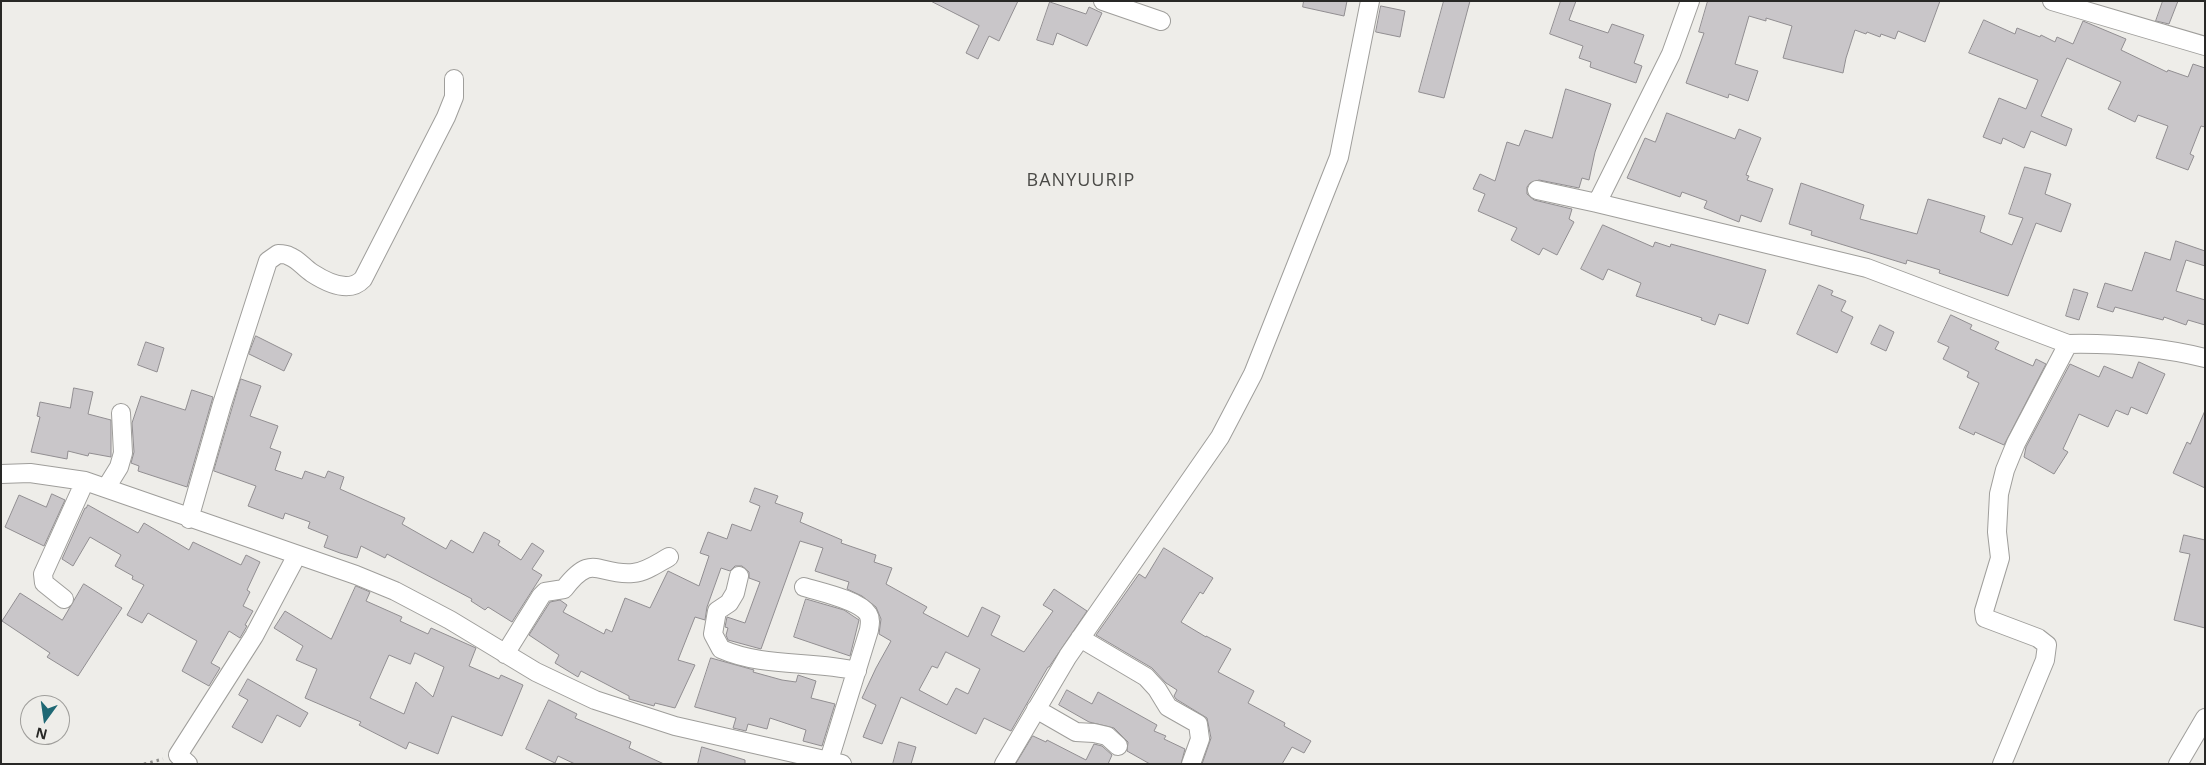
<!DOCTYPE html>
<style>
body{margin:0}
#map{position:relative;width:2206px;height:765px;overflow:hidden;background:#eeede9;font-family:"Open Sans",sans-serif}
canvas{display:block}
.frame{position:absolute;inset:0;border:2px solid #282826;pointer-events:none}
.north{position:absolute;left:20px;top:695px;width:50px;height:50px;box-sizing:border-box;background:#eeede9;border:1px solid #9f9e9b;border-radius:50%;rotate:194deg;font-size:14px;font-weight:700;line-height:20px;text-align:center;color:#282826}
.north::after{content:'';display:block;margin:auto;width:18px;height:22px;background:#1f6874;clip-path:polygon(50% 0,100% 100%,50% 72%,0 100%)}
</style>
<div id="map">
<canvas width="2206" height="765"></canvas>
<div class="frame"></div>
<div class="north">N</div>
</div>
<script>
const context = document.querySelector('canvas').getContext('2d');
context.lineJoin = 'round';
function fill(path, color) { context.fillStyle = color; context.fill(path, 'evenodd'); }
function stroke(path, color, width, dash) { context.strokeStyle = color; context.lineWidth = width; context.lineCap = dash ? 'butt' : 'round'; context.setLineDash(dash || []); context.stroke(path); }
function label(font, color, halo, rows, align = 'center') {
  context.font = font + ' "Open Sans",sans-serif'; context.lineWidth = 4.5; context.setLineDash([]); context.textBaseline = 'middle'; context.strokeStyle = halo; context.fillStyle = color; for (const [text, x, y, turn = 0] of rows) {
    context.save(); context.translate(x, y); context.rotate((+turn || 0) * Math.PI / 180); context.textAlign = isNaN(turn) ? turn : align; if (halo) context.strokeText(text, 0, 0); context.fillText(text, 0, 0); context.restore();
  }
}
const building = new Path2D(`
 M931,1H1018L999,41L989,36L978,59L966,53L979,26Z
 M1304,1H1347L1344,16L1303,7Z
 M1444,1H1470L1444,98L1419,92Z
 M1561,1H1576L1569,20L1608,33L1612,24L1644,35L1634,63L1642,66L1636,83L1590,67L1591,62L1579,58L1583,46L1550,34Z
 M1708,1H1940L1925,42L1898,31L1895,39L1881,34L1880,37L1867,32L1866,34L1855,30L1846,58L1843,73L1783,58L1792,26L1766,18V21L1749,16L1735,64L1758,71L1748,101L1729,94L1728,98L1686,83L1704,33L1699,32Z
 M2163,1H2178L2169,24L2156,21Z
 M1050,2L1086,14L1089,7L1102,13L1087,46L1057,33L1053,45L1037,40Z
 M1381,6L1405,11L1400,37L1376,32Z
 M1984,20L2015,34L2017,28L2040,37L2041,35L2055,42L2057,37L2073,44L2083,21L2126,39L2121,50L2167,72L2168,70L2188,77L2193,64L2205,68V127L2201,126L2190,154L2194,156L2188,170L2156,158L2168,126L2138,115L2135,122L2108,109L2121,82L2067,58L2041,116L2072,129L2066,146L2031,131L2024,148L2003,138L2001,144L1983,137L1999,98L2026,109L2038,80L1969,53Z
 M1566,89L1611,104L1595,152L1589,180L1582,178L1579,188L1539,180L1530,183L1527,187V194L1534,200L1572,209L1569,219L1574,222L1557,255L1543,248L1539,255L1511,240L1517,228L1478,211L1485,194L1473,189L1480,174L1495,181L1507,142L1519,146L1525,130L1552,138Z
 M1667,113L1735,139L1739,129L1761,138L1746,175L1749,176L1747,180L1773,189L1761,222L1741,215L1739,222L1704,208L1707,201L1682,192L1680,197L1627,178L1645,138L1655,142Z
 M2025,167L2051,174L2045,194L2071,204L2061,232L2036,223L2008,296L1939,273L1940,270L1907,260L1906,264L1811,235L1812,231L1789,224L1801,183L1864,205L1860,219L1917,234L1928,199L1952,206L1985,216L1980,232L2012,245L2023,218L2009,214Z
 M1603,225L1653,247L1655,242L1670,247L1671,244L1766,270L1748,324L1719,314L1715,325L1701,320L1702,318L1636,296L1641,283L1608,269L1603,280L1581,269Z
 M2176,241L2205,251V266L2186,260L2176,291L2205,300V325L2188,320L2186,325L2164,317L2163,320L2115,307L2113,312L2097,307L2105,283L2132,291L2145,252L2170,260Z
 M1819,285L1833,291L1831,295L1846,301L1841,311L1853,317L1837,353L1797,334Z
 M2074,289L2088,293L2079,320L2066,316Z
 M1951,315L1972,325L1970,329L1999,342L1995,349L2033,366L2036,359L2046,364L2004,445L1975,432L1974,435L1959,428L1979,383L1967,377L1969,372L1943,359L1949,347L1938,342Z
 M1880,325L1894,332L1886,351L1871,344Z
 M256,336L292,354L284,371L249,354Z
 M146,342L164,348L157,372L138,365Z
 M2139,362L2165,374L2147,414L2131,407L2128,415L2116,410L2108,427L2079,414L2063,449L2068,452L2054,474L2024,457L2026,447L2070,364L2099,377L2104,366L2132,378Z
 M241,379L261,386L250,416L278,426L270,448L281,452L275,470L302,479L305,471L325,478L328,471L344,477L340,489L405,518L402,524L446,549L451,540L473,553L484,532L500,541L498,545L521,560L532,543L544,551L532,569L542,575L512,622L488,607L485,610L471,601L472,599L387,554L385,558L361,546L357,558L340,553L324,547L328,536L308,528L310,522L285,513L283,519L248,506L256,486L214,471Z
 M74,388L93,392L88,414L111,420V457L89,453L88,456L68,451L67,459L31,452L40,417L37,416L40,402L70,408Z
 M192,390L213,397L187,487L138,471L139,466L131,463L134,452L132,423L141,396L185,410Z
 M2205,411V488L2173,473L2187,442L2190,444Z
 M755,488L778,496L775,503L803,513L800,522L842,540L841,543L876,555L874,562L892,568L886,584L927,607L923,613L968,637L982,607L1000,616L991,635L1024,652L1053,611L1043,605L1054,589L1087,611L1049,667H1048L1011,731L984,718L976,734L901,697L882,744L863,737L876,705L862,698L876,668L891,641L879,634L881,619L876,607L862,596L847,589L849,582L815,571L823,548L800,541L761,649L728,640L726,635L728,628L725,627L727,617L745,623L760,582L749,578V572L742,566H735L730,571L721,568L707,607L705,620L695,617L678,660L695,665L675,708L655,703L654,706L629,699V696L581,671L578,677L555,663L559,655L529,635L550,602L560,600L567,605L563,612L604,634L606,629L612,632L625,598L650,608L668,571L699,586L709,556L700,553L708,532L727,539L732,524L751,531L760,506L750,502ZM946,652L980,669L968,694L956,688L947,705L919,690L932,666L937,668Z
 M52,494L65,500L44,546L5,527L19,495L46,507Z
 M88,505L138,533L144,523L189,550L193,542L241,565L246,555L260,562L247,590L250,592L243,606L253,611L245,625L247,626L240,638L229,631L211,663L220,668L209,686L182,671L197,641L148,613L142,623L127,615L144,585L132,579L133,576L115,566L121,555L90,537L73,566L62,559L85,508H86Z
 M2184,535L2205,540V628L2174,620L2190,554L2180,552Z
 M1164,548L1213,578L1203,594L1200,592L1181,622L1206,637V636L1231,649L1218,672L1254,691L1248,703L1285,723L1284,726L1311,741L1304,753L1292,747L1282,764H1202L1211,738L1207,718L1176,699L1174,696L1177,690L1166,683L1152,668L1096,635L1139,574L1145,578Z
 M84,584L122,608L78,676L47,657L50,653L2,621L20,593L62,620Z
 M356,586L370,592L366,601L402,617L400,621L428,634L431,628L476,648L469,666L499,679L501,675L523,685L502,736L452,716L438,754L409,742L406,749L359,725L361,722L305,698L317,669L296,660L303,646L274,628L285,611L331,639ZM415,653L444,667L433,697L416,682L404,714L370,698L389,655L410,664Z
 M806,599L844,610L859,620L850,656L794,637Z
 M711,658L754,670L753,672L782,680L796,682L798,675L816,681L811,698L835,704L822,746L803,741L806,730L770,718L767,729L748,724L746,731L733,728L736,718L695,707Z
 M248,679L308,713L300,727L277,715L262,743L232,727L248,700L239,695Z
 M1067,690L1092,704L1098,692L1157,725L1154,731L1166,736L1164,739L1185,749L1181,764H1150L1127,751L1128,742L1114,728L1089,722L1059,705Z
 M549,700L577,714L575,718L631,742L629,748L664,764H575L558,756L555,763L526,749Z
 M1033,736L1046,742L1047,740L1086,760L1094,744L1102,746L1112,755L1108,764H1016Z
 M899,742L916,747L911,764H893Z
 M702,747L745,760V764H698Z`);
fill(building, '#c9c6c9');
stroke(building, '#918e91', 1);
const minor = new Path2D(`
 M1103,1L1161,21
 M2052,1L2205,46
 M1537,190L1597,203L1867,268L2068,344C2115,343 2159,347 2205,358
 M1597,203L1671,54L1690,1
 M1,474L30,473L85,481L356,575L395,591L450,620L536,672L595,700L675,726L842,764
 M106,488L119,467L123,453L121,413
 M189,519L222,404L268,261L278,254C282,254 286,254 289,256C298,259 304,268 312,273C326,282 349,294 363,279L446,117L454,97V79
 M739,576L735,593L729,603L717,611L713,634L721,649C764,668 812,660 857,671
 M804,587C820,592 859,600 868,614C871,619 870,624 869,630L829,760
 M64,599L44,583L43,574L85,481
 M1080,638L1146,677L1157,689L1168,707L1198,724L1200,739L1191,764
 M505,654L541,596L545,592L564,589C593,551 597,576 633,573C646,572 658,563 669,557
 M1036,709L1076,732L1094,733L1107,736L1118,746
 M188,764L178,755L254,636L297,555
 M1004,764L1068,656L1220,437L1253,374L1339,157L1370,1
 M2002,764L2045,660L2047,645L2038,638L1985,618L1984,611L2000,558L1997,532L1999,494L2005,470L2016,443L2068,344
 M2178,764L2205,718`);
stroke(minor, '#9f9e9b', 20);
stroke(new Path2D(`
 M144,764L163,759`), '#92918e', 3, [2.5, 4]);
stroke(minor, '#fff', 18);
context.letterSpacing = '1px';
label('18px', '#4a4a47', '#eeede9', [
 ["BANYUURIP",1081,181]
]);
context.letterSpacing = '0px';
</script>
